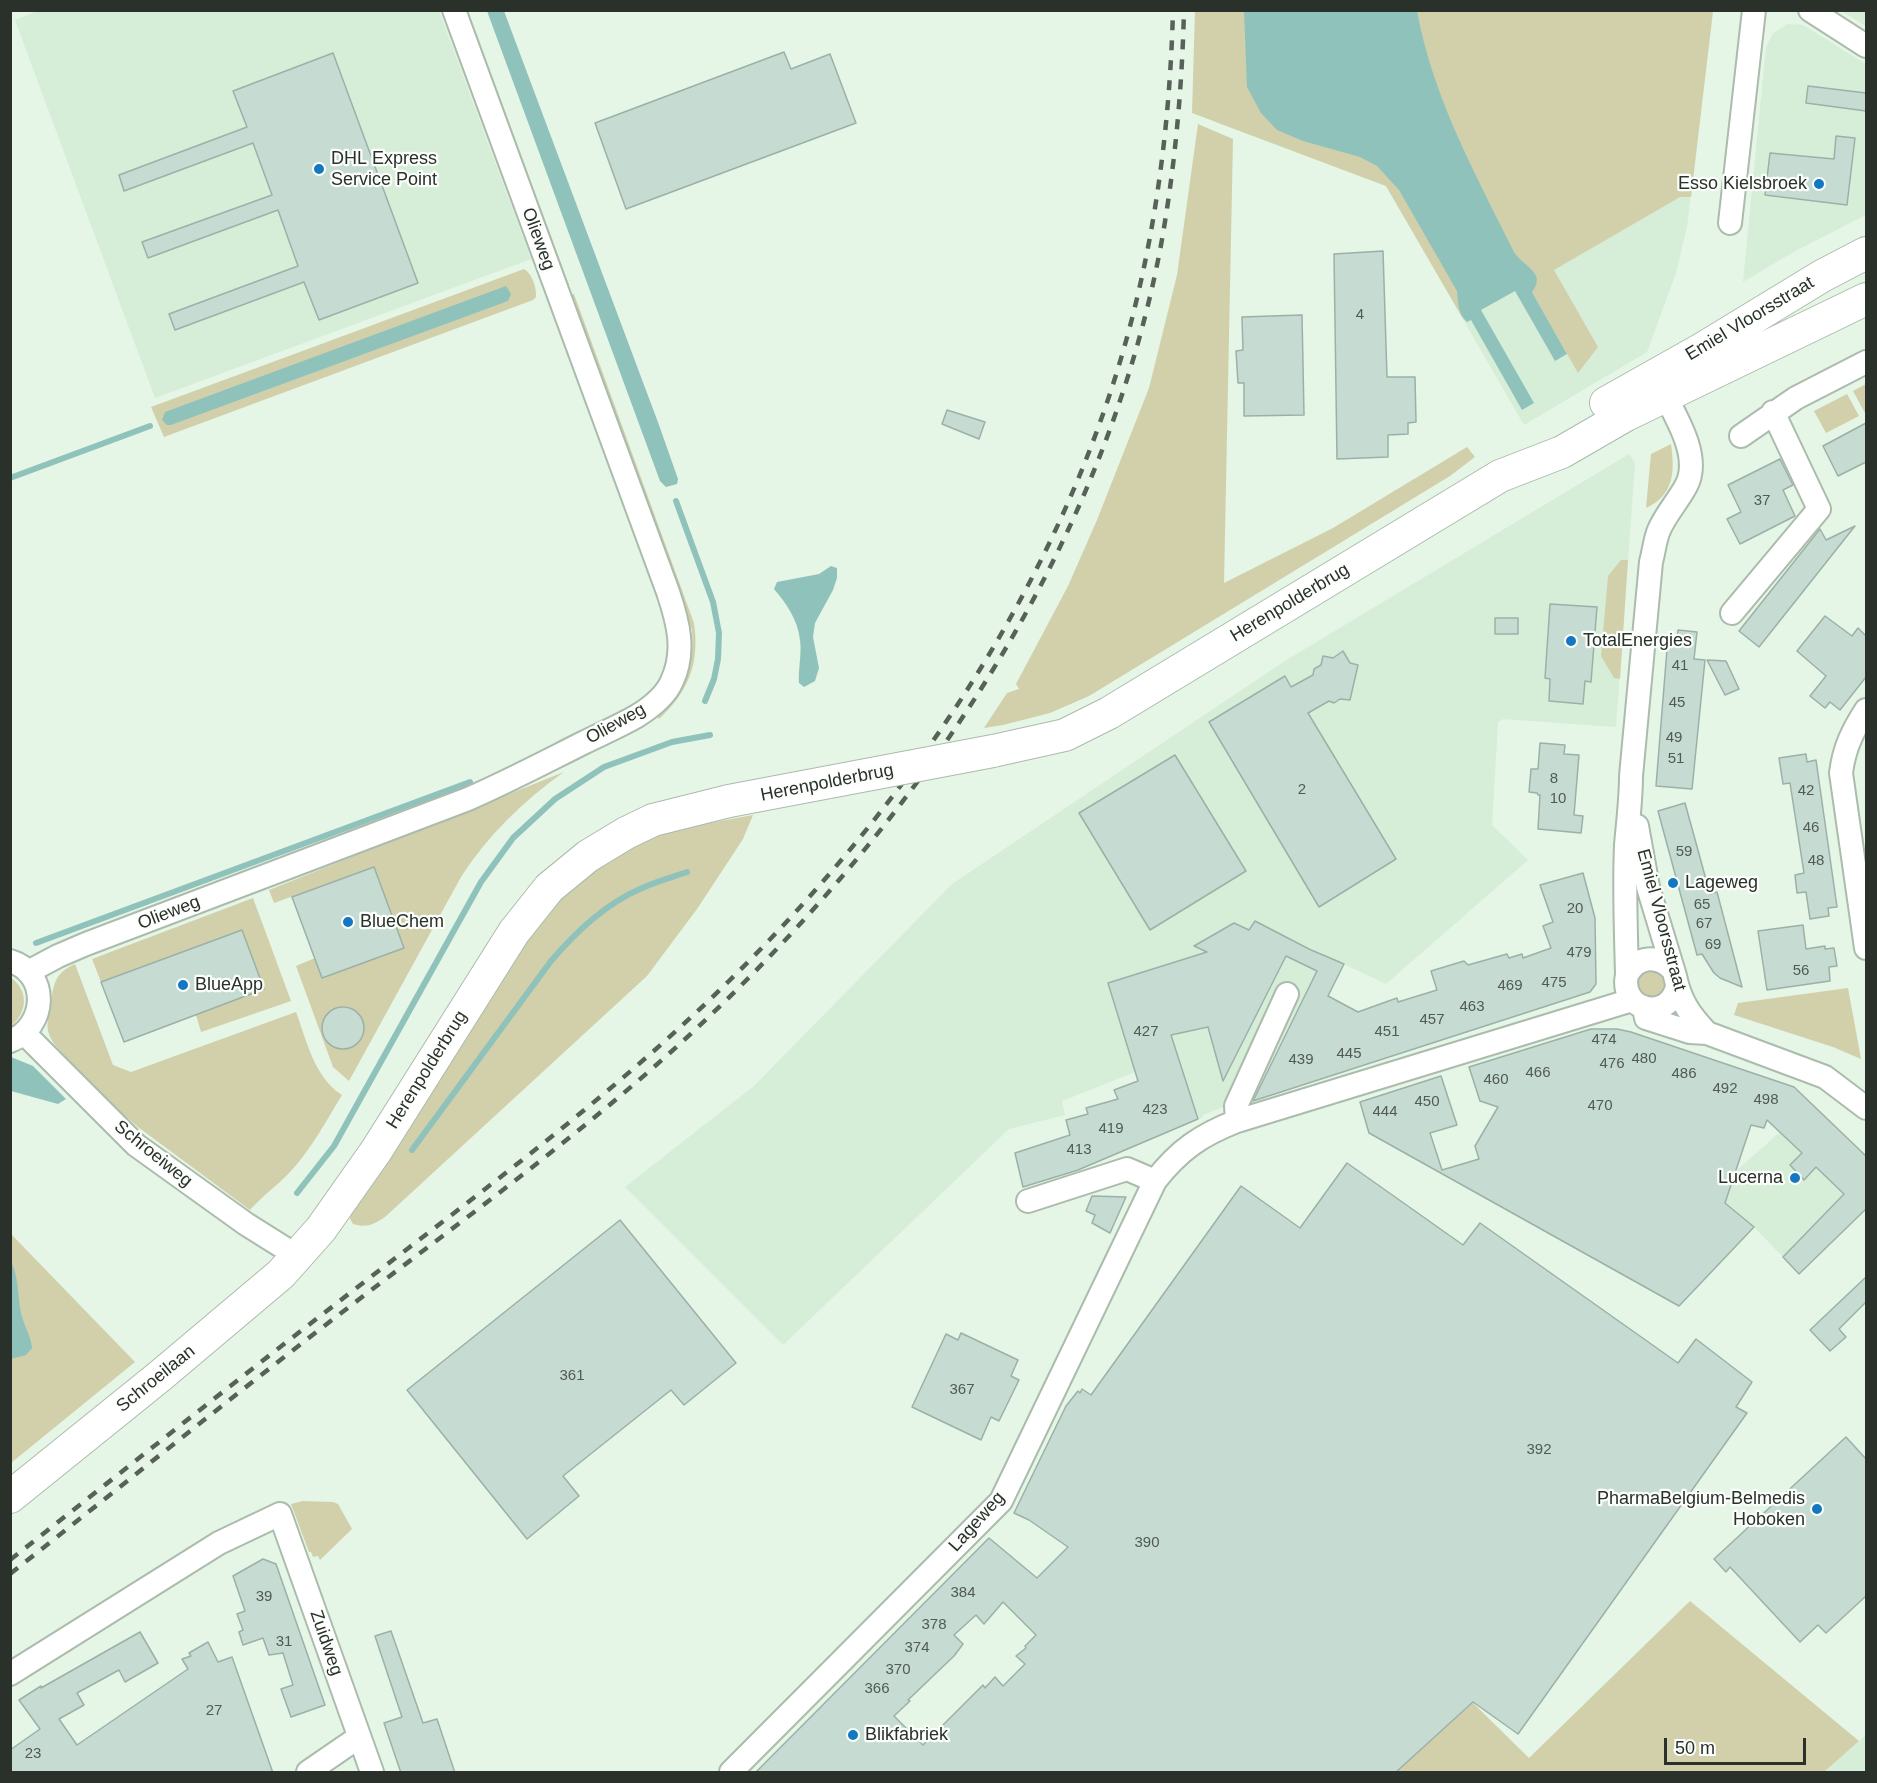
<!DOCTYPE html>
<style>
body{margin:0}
#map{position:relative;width:1877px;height:1783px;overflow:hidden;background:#e5f5e6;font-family:Helvetica,sans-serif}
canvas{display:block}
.frame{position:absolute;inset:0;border:12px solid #2a302a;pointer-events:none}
.scale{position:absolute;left:1664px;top:1738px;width:142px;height:27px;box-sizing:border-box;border:3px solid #2a302a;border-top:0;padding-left:8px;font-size:18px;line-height:21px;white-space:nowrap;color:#2a302a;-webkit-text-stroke:4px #fbfefb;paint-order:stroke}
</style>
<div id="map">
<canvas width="1877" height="1783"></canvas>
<div class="frame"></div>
<div class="scale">50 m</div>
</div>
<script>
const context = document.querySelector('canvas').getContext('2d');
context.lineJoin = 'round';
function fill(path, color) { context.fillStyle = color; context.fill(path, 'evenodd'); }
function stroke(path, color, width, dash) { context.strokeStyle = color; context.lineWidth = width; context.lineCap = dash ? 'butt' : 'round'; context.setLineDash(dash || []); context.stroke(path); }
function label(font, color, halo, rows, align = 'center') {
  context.font = font + ' Helvetica,sans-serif'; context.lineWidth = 4.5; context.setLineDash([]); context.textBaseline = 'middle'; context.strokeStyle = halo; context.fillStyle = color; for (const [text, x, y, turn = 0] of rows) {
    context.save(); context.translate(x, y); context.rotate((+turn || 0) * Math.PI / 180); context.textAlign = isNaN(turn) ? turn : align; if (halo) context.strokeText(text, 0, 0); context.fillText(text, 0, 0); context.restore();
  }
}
fill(new Path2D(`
 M40,10L439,11L531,259L155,398L15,20Z
 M1713,11L1687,227L1676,273L1647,352L1524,425L1386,186L1215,122Z
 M1841,11H1866V26Z
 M1788,24L1803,25L1866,64V215L1795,251L1743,282L1766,47L1773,33Z
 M1629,454L1635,463L1616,727L1503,719L1498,722L1492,825L1528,860L1386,984L1310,948L1302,963L1317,971L1254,1095L1203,1115V1117L1183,1126L1166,1079L1135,1072L1062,1101L1065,1115L1009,1129L783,1345L625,1187L754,1086L952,884L1285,661Z
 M1810,1101L1866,1156V1170L1783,1257L1754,1227L1729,1205L1717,1199L1735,1172L1780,1132Z
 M1866,1735V1772H1824L1859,1741Z`), '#d6edd8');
fill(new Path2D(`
 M463,11H468L569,285L566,286Z
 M1195,11H1259L1394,162L1480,311L1467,322L1462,317L1386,186L1192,113Z
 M1379,11H1713L1691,197H1680L1554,270L1598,347L1578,373L1532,292Z
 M1198,124L1233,139L1224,583L1333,528L1467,447L1475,457L1450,476L1089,696L1050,713L1003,725L984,728L1007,693L1019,689L1016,684L1068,586L1097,520L1149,388L1177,275Z
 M524,269C532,273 537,289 536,297L533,300L164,437L151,407Z
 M574,294L694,623C700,664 688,692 659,719L656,715C682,684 695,674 692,630L569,296Z
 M1866,384V412L1865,413L1853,391Z
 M1847,394L1859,416L1826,433L1814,411Z
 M1671,444C1675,472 1674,495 1646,508L1651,454Z
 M1621,560H1628L1620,679L1614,678L1601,656L1608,576Z
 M564,772C523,801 488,835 461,877L349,1081L333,1067L296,966L315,958L323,978L403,948L374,867L274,903L269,890Z
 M753,815L743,839L724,868L697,909L647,976L385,1217C373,1225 366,1228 353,1224L349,1217L539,923L558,899L606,859L665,831Z
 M253,898L291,1001L201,1032L196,1015L264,989L242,930L101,982L92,959Z
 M75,964L113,1065L131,1072L296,1012C307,1041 314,1077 342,1095C326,1121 311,1150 290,1172C277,1186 262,1196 250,1210L138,1127L103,1097L55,1045C45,1030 47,1025 50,1008C54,987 52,974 75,964Z
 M1637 984a14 14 0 1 1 28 0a14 14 0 1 1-28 0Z
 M10,977C29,990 28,1012 11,1026Z
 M1848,988L1861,1059L1833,1047L1734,1015L1738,1003Z
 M11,1234L135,1362L11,1463Z
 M303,1501L333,1502L338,1504L352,1529L320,1560L318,1556L313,1557L311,1552H309L291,1504Z
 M1690,1601L1859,1741L1824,1772H1395L1473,1703L1529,1758Z`), '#d1d0ab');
fill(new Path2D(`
 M487,11H504L659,425L678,479L677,484L666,487L660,481Z
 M1244,11H1417C1433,98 1475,173 1514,252C1524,267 1547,273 1532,292L1567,354L1555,361L1515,291L1481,310L1534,403L1522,410L1471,320L1467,322C1458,314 1458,302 1457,291L1399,190L1377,166L1360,157L1303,141L1277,130L1261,113L1247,87Z
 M506,286L511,294L508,301L171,425H167L162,420L165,412Z
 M831,566L837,568V578L833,590L815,623L813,637L819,668L815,681L804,687L799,683C798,669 802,654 800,640C798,620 786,603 774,589L777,582L819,574Z
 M11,1057L33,1066L66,1099L58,1104L11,1091Z
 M11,1262C20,1279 17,1302 23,1320C26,1330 31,1337 32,1348L26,1355L11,1359Z`), '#90c2bc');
stroke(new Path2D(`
 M10,478L150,426
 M676,501L713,602L719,633L718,659L714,679L705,701
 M36,943L470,782
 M412,1150L551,961C577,931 605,904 642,888C657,881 673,877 687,872
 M297,1193L334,1146L481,882L513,838L555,799L604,767L672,742L710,735`), '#90c2bc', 6);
const building = new Path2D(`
 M784,52L791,69L830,54L856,123L626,209L595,123Z
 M333,53L418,283L319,320L304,282L175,330L169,314L298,266L278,210L148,258L142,242L272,195L253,143L124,191L119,175L247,127L233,91Z
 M1808,86L1866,93V111L1806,103Z
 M1836,136L1855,138L1847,205L1765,195L1770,153L1834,159Z
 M1383,251L1387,377H1415L1416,422L1408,423V434L1388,435V457L1337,459L1334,254Z
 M1302,315L1304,415L1244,416V383H1238L1236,351L1243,350L1242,317Z
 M947,410L985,422L979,439L942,424Z
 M1866,423V462L1838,476L1823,446Z
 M1780,459L1793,485L1783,490L1795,516L1740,544L1727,519L1741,512L1728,485Z
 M1855,526L1759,647L1739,631L1820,529L1826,540Z
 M1550,604L1597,607L1591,682L1585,681L1583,704L1549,701L1550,679L1545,678Z
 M1825,616L1852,636L1858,628L1866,636V677L1840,710L1830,702L1825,708L1810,696L1826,676L1797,651Z
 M1495,618H1518V634H1495Z
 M1678,630L1697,632L1694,659L1705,660L1692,789L1656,786L1668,637L1677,638Z
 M1343,651L1350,663L1358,665L1350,700L1340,699L1334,703L1329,701L1308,713L1396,859L1319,907L1209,722L1285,676L1291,687L1313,675L1314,669L1321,665L1323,656L1333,658Z
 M1707,660L1726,661L1739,689L1725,695Z
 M1540,743L1565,745L1564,754L1579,755L1574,815L1583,816L1581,833L1538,829L1540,795H1538L1537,793L1529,792L1531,769H1538Z
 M1806,754L1807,762L1816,760L1837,907L1828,908L1829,916L1810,919L1806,892L1797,893L1795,875L1804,873L1790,783L1783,784L1779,758Z
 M1175,755L1246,871L1150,930L1079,813Z
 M1685,803L1710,894L1717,892L1742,987L1720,978L1714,973L1702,954L1697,955L1658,811Z
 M374,867L404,948L322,978L292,897Z
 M1583,873L1595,918L1596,984L1590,992L1253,1101L1317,971L1286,956L1223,1081L1208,1027L1171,1035L1198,1119L1078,1170L1023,1187L1015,1153L1070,1135L1066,1120L1088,1114L1086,1108L1118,1099L1114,1090L1138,1081L1108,983L1207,952L1194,946L1234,923L1249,930L1255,921L1309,949L1344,964L1328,996L1358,1012L1397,998L1398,1002L1437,990L1431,971L1464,961L1468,965L1507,954L1509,958L1522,954L1523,958L1551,948L1543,926L1553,922L1540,885Z
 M1803,925L1806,949L1825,946V949L1834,948L1837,966L1829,967L1830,981L1767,990L1758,931Z
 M242,930L264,989L124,1042L101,982Z
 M322 1028a21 21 0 1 1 42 0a21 21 0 1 1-42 0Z
 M1591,1029H1617L1631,1032L1794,1087L1866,1156V1209L1799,1274L1783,1257L1844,1194L1816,1167L1804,1180L1790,1165L1802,1153L1767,1120L1764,1128L1751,1125L1725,1203L1754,1227L1679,1306L1369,1133L1360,1102L1441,1076L1457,1125L1430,1133L1442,1170L1479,1159L1475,1146L1498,1107L1480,1101L1469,1067Z
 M1347,1163L1463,1245L1480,1223L1678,1363L1696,1339L1752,1382L1736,1407L1747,1413L1518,1734L1473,1702L1395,1773H755L989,1538L1037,1578L1068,1547L1029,1520L1014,1513L1066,1406L1078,1391L1080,1393L1082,1389L1091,1395L1241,1186L1300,1228ZM1003,1602L1036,1635L1025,1646L1026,1648L1016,1656L1025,1664L1003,1686L995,1677L985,1688L983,1685L923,1745L894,1716L910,1701L908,1700L954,1656L963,1644L954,1635L976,1615L984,1624Z
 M1092,1196L1126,1197L1110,1233L1092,1223L1095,1215L1086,1211Z
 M620,1220L736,1363L684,1405L671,1390L563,1476L579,1496L527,1539L407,1390Z
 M1866,1277V1302L1839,1329L1846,1337L1830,1351L1810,1330Z
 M961,1333L1018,1360L1011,1376L1019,1380L999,1421L991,1417L981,1440L912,1407L946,1334L958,1340Z
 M1846,1437L1866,1459V1596L1826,1633L1818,1625L1800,1642L1730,1567L1726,1572L1714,1559Z
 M263,1559L276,1564L325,1705L291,1717L281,1689L293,1685L283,1653L269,1655L263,1638L243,1645L239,1632L243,1630L237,1614L245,1611L233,1576Z
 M391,1631L423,1723L437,1719L455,1773H401L384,1723L402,1717L375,1636Z
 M140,1632L158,1663L125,1682L119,1670L77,1693L84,1705L59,1719L77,1745L188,1669L182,1659L191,1656L189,1653L208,1642L218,1662L232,1657L273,1773H10V1750L40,1729L19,1700L41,1686V1688Z`);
fill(building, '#c6dcd2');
stroke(building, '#9bb1a7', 1.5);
const street = new Path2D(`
 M1810,10L1866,46
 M1730,223L1754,10
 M1658,382C1672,411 1703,455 1686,486C1678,501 1666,514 1659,530C1655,539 1654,551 1651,562L1631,776C1631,799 1628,822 1626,845C1624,889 1626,932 1627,975C1619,1010 1668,1023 1677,987
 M1741,436L1796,398L1866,362
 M1732,613L1819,509L1773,412
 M1866,710C1853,730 1844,748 1841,773L1866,948
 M1637,826L1648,887L1675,976C1680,1001 1690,1015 1707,1033
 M10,961C50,973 47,1027 10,1041
 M28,972L58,956L86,944L468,799C507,782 545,762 583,743C601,734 620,726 637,716C650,708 666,695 672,681C686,651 678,622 668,592L454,10
 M1627,975C1637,956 1658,954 1673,970
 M1644,1008L1646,1018L1690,1032L1707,1033L1825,1077L1866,1108
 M24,1033L136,1145L246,1224L297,1256
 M1237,1121L1236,1106L1287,994
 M1028,1201L1127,1169L1155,1181
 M10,1674L219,1543L280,1514L372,1772
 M308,1772L359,1737
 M731,1772L1001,1501L1155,1181C1179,1150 1201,1135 1237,1121L1632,1000`);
const secondary = new Path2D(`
 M1606,403L1702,349L1822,276L1866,253
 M993,751L1065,735L1109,713L1500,476L1562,452L1626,415L1866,299
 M10,1497L160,1376L281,1274L321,1229L376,1151L514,932L549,888L588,856L626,833L653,820L729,801`);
stroke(street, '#abbbac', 26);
stroke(secondary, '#abbbac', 34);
stroke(street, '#fff', 22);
stroke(secondary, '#fff', 32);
stroke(new Path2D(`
 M10,1560C119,1474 228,1387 337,1303C471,1199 609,1099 729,981C909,804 1058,585 1126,341C1156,233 1170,122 1173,10
 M10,1574C118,1489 224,1403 332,1320C440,1237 551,1157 654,1067C898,852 1100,568 1161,245C1175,167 1182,89 1184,10`), '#586159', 4.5, [10, 10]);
const secondaryBridge = new Path2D(`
 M729,801L993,751`);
stroke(secondaryBridge, '#abbbac', 34, []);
stroke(secondaryBridge, '#fff', 32);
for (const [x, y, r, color] of [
 [319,169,6,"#1377c2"],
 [1819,184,6,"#1377c2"],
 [1571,641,6,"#1377c2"],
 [1673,883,6,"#1377c2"],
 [348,922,6,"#1377c2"],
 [183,985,6,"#1377c2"],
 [1795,1178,6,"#1377c2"],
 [1817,1509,6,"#1377c2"],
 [853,1735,6,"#1377c2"]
]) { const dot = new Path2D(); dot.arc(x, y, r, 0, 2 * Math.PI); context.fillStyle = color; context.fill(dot); stroke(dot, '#fbfefb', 2); }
label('15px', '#515b54', null, [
 ["4",1360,315],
 ["37",1762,501],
 ["41",1680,666],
 ["45",1677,703],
 ["49",1674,738],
 ["51",1676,759],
 ["8",1554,779],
 ["2",1302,790],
 ["42",1806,791],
 ["10",1558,799],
 ["46",1811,828],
 ["59",1684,852],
 ["48",1816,861],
 ["65",1702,905],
 ["20",1575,909],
 ["67",1704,924],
 ["69",1713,945],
 ["479",1579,953],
 ["56",1801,971],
 ["475",1554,983],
 ["469",1510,986],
 ["463",1472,1007],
 ["457",1432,1020],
 ["427",1146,1032],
 ["451",1387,1032],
 ["474",1604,1040],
 ["445",1349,1054],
 ["480",1644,1059],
 ["439",1301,1060],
 ["476",1612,1064],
 ["466",1538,1073],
 ["486",1684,1074],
 ["460",1496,1080],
 ["492",1725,1089],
 ["498",1766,1100],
 ["450",1427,1102],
 ["470",1600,1106],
 ["423",1155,1110],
 ["444",1385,1112],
 ["419",1111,1129],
 ["413",1079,1150],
 ["361",572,1376],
 ["367",962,1390],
 ["392",1539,1450],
 ["390",1147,1543],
 ["384",963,1593],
 ["39",264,1597],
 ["378",934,1625],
 ["31",284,1642],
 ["374",917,1648],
 ["370",898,1670],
 ["366",877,1689],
 ["27",214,1711],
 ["23",33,1754]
]);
label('18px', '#2a302a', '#fbfefb', [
 ["DHL Express",331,159],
 ["Service Point",331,180],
 ["Esso Kielsbroek",1807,184,"right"],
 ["TotalEnergies",1583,641],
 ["Lageweg",1685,883],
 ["BlueChem",360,922],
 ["BlueApp",195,985],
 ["Lucerna",1783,1178,"right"],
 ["PharmaBelgium-Belmedis",1805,1499,"right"],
 ["Hoboken",1805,1520,"right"],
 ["Blikfabriek",865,1735]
], 'left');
label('18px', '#2a302a', '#fbfefb', [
 ["Olieweg",538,239,70],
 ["Emiel Vloorsstraat",1750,319,-31],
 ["Herenpolderbrug",1290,603,-31],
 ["Olieweg",616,724,-29],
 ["Herenpolderbrug",827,783,-11],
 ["Olieweg",169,913,-21],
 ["Emiel Vloorsstraat",1661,920,75],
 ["Herenpolderbrug",427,1070,-58],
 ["Schroeiweg",153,1154,39],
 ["Schroeilaan",156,1379,-39],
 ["Lageweg",977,1522,-48],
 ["Zuidweg",326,1643,71]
]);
</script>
